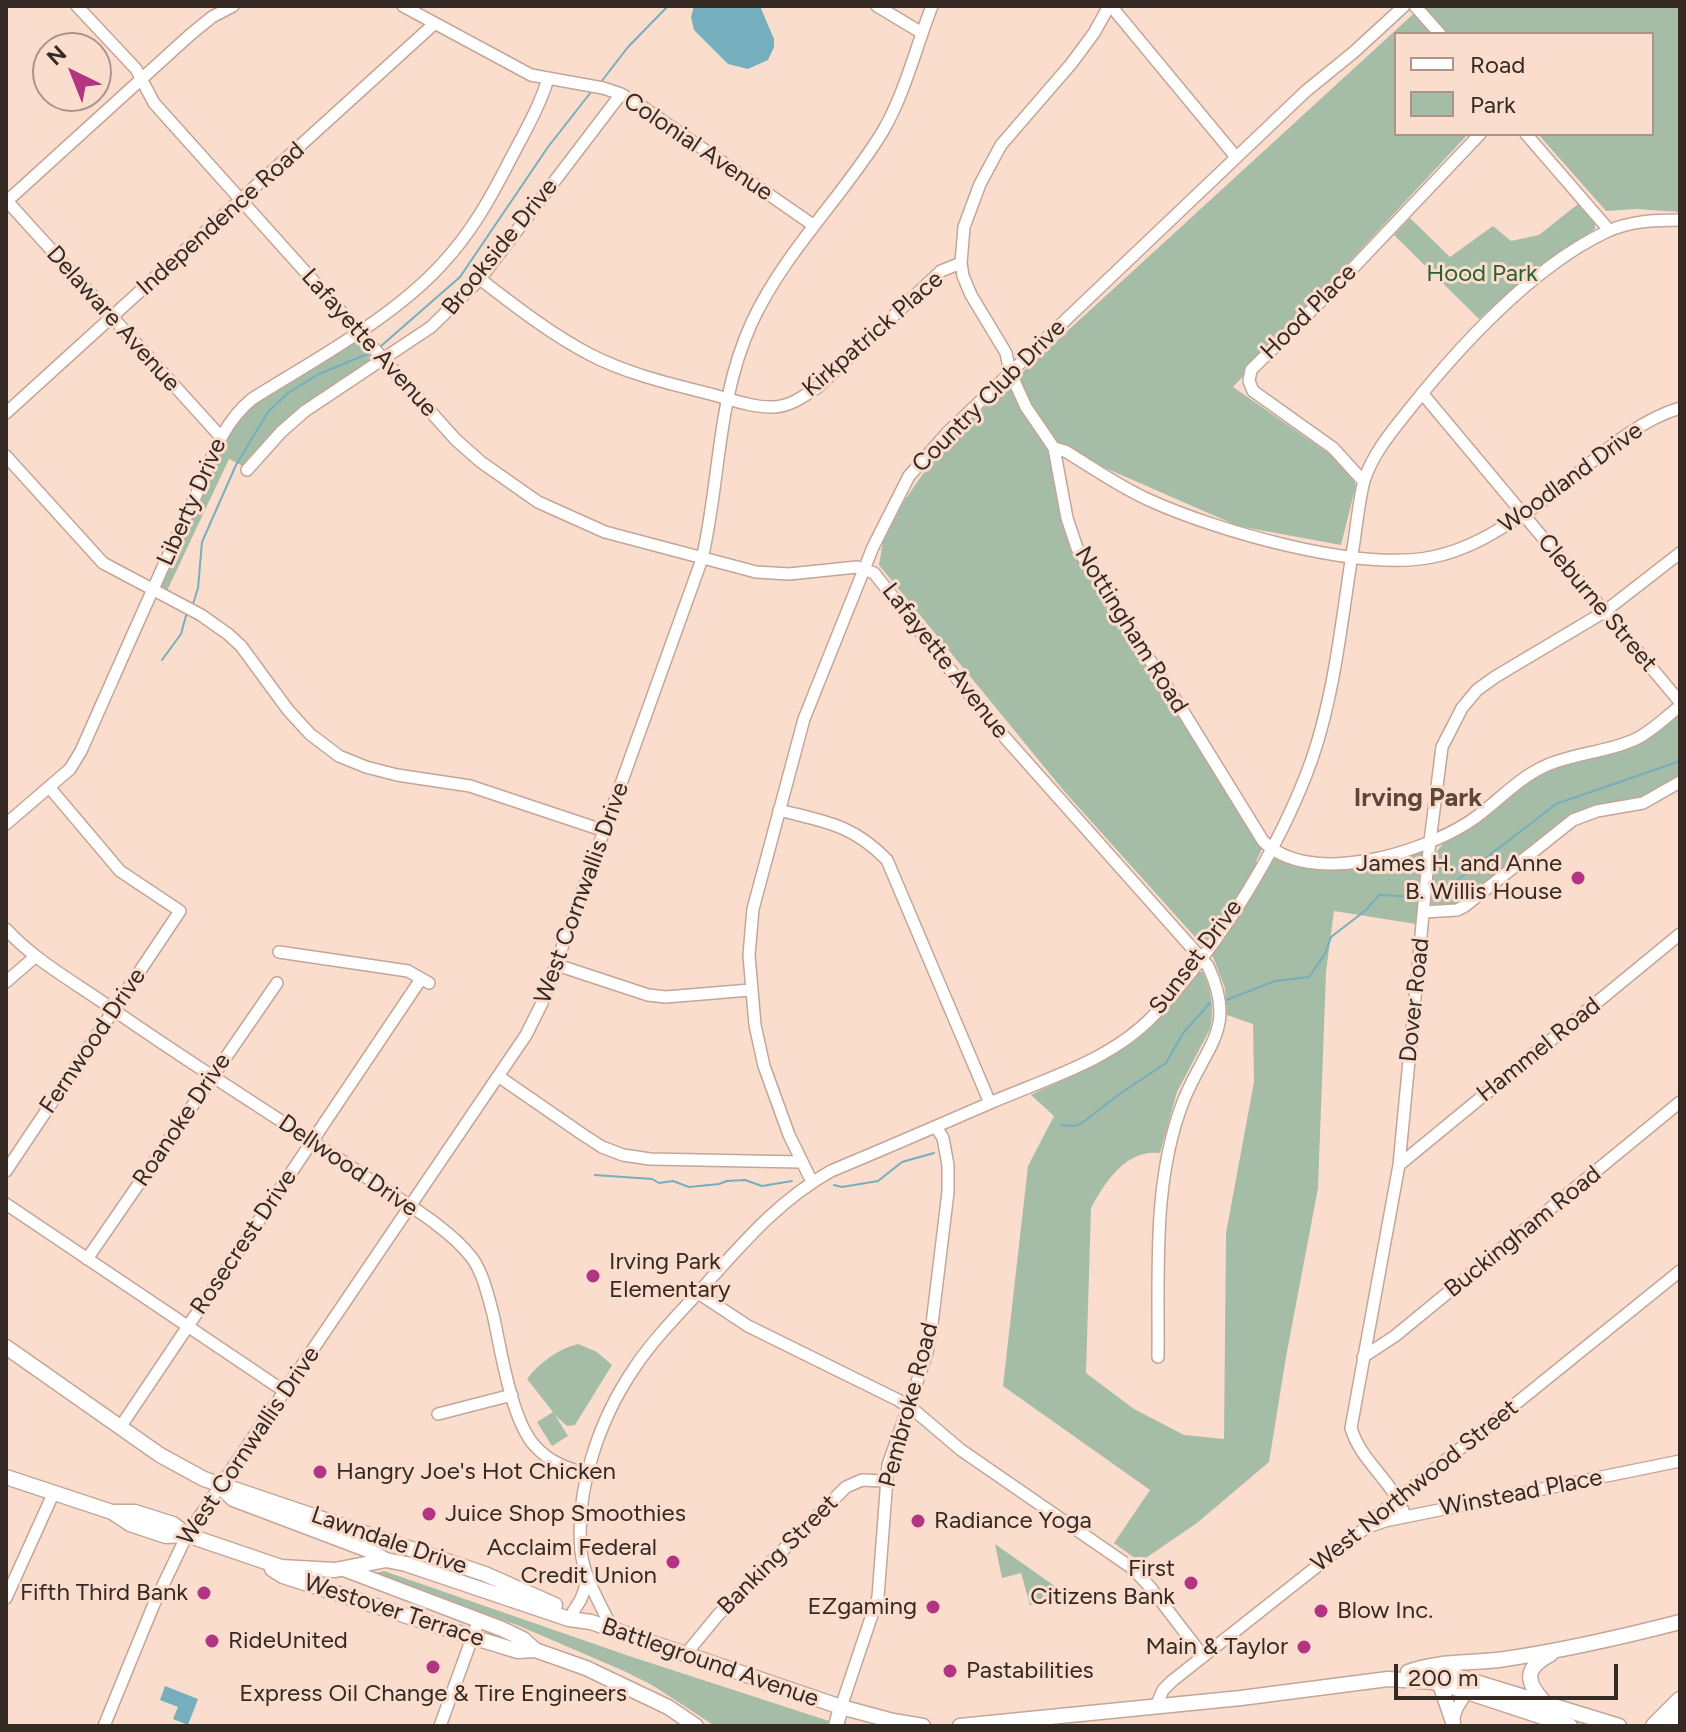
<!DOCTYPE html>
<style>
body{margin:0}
#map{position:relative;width:1686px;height:1732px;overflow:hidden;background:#fbddce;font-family:Figtree,sans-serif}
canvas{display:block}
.frame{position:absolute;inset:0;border:8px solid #342923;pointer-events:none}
.legend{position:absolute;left:1394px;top:32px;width:260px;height:104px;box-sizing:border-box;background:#fbddce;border:2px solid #ab958a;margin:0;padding:10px 14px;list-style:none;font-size:24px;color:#342923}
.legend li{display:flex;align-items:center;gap:16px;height:40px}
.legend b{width:40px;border:2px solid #ab958a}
.north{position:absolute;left:32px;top:32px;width:80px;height:80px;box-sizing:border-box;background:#fbddce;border:2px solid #ab958a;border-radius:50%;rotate:317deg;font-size:22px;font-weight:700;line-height:32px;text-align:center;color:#342923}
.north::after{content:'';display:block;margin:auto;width:28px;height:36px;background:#b23483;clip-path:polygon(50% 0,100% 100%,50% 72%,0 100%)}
.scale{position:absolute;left:1394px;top:1664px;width:224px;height:36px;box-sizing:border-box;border:4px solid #342923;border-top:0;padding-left:10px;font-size:24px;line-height:28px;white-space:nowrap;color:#342923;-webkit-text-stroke:6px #fbddce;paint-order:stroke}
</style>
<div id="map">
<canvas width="1686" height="1732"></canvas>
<div class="frame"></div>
<ul class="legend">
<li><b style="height:10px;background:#fff"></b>Road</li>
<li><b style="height:22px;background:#a5bca7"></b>Park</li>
</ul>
<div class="north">N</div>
<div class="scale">200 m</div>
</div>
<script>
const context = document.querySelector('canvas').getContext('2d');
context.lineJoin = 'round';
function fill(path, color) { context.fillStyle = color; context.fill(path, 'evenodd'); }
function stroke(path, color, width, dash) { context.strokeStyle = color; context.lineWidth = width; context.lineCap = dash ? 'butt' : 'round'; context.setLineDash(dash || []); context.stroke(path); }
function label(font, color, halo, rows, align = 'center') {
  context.font = font + ' Figtree,sans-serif'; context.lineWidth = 6; context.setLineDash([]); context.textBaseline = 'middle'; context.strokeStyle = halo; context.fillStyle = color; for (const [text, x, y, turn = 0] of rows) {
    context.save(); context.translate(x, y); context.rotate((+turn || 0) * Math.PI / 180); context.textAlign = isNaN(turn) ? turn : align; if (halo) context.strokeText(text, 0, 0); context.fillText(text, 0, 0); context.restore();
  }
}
fill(new Path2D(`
 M1422,6H1680V212L1636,209L1606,211L1538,134H1652V34H1396V134H1468L1233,387L1341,462L1356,485L1341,545L1238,526L1062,449L1056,481L1072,547L1262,849L1256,861L1264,875L1273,859L1276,858C1335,869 1363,871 1420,851L1424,855L1416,924L1334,911L1326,972L1318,1188L1286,1357L1269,1462L1197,1523L1140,1562L1114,1543L1150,1490L1003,1386L1028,1166L1054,1116L1031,1095C1065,1078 1104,1064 1135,1041C1160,1022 1179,995 1198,972H1203C1211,992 1215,1007 1210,1029L1177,1092L1160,1153C1127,1149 1106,1180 1091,1208L1086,1373L1134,1409L1184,1435L1224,1439L1226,1233L1254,1082L1253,1024L1227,1015L1225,988L1213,957L1064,791L879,565L885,529L942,446Z
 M1578,204L1595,224V229L1519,283L1479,319L1394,235L1410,218L1450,257L1493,226L1511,241L1539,235Z
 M358,339L375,357L292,415L245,467L229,459L166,593L157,589L225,433L243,411Z
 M1680,712L1679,777L1639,799L1571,817L1461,902L1452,906L1434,907L1431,904L1434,855L1445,841L1461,834L1522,784L1540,774L1587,757Z
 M578,1344L597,1352L612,1365L575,1425L567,1426L555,1415L568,1436L552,1446L537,1422L553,1412L527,1379C539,1363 558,1349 578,1344Z
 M995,1544L1073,1599L1030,1605L1021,1573L1002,1578Z
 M384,1571L629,1656L829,1721L827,1726H715L652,1685L624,1671L517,1625L371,1574Z`), '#a5bca7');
fill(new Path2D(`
 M694,6H760L774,39V47L768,60L748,69L728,64L694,30L691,17Z
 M165,1686L198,1699L188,1725L173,1719L178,1707L160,1700Z`), '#75afbd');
stroke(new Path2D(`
 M601,82L628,47L668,6
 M381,346L460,277L548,147L591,92
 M193,604L198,588L202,542L236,465L268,412L288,393L319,374L370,353
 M162,660L181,634L187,612
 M1434,898L1556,804L1680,761
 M1226,1000L1275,981L1309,977L1325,954L1331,937L1366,910L1379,895L1418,897
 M1061,1125L1076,1126L1086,1120L1118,1095L1166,1063L1183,1033L1210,1003
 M595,1175L652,1179L659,1183L673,1181L689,1187L719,1184L727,1181L745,1180L762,1186L792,1181
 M834,1185L842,1187L878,1181L902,1162L934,1153`), '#75afbd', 2);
const minor = new Path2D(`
 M77,6L136,69L154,103L456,440L481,462L538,502L605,532L756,572L789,574L857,567L874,573L992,723L1208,966C1238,1030 1205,1045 1183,1102C1152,1182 1159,1272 1158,1357
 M403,6L531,75L603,88L621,94L644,108L813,225
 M877,6L922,33
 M1109,6L1094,33L1071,64L1001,145L980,184L964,227L961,263L963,276L971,295L1006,353L1010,372L1026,407L1054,448L1067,518L1077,548L1181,708L1263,841C1310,888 1421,853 1469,822C1495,805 1514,781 1543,767C1572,753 1606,753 1636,739C1652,731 1666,717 1680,706
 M1111,6L1236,157
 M1415,6L1440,34
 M1526,134L1609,230
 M7,201L220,436
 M6,202L191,34L212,17L233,6
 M480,279C515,306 552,335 591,355C630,375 672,384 714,395C733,400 754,408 774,407C791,406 804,396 818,387L941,271L961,263
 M1422,393L1680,702
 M6,413L434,24
 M1054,448L1065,451C1093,468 1120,487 1149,500C1217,531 1359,572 1432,557C1469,550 1499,530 1530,510C1579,478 1623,425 1680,408
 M6,456L103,563L201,615L228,634L241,646L288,710L310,734L339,756L366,767L397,775L470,786L605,831
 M247,470L281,432L305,411L431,327L480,279L621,94
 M1364,482L1333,448L1253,391L1249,381L1251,370L1336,286L1480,134
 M779,810C825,822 852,824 887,860L990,1103
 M6,824L70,769L81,751C118,668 154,585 192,504C210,466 218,427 252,399C314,360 393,318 442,264C471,233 490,199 509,162C523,135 539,108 548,79
 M1424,912L1457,910L1465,906L1573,820L1597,811L1643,803L1680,782
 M6,929C34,960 74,982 108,1006C192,1065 280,1119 366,1177C399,1200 448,1226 472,1258C483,1273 488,1296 493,1314C501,1350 511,1420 535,1446C549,1462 568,1469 588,1474
 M279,952L408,971L429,983
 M557,965L648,995L666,997L750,990
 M6,982L36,956
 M498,1076L582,1134L602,1147L623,1155L650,1159L800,1162
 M1399,1165L1680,934
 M6,1171L180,911L120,871L49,787
 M812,1182L789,1135L764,1066L755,1025L749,955L753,909L804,719L873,547L909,476L949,431L1306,91L1354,52L1404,6
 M6,1204L284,1391
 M87,1259L277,983
 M698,1293L748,1326L898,1400L915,1411L961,1450L1132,1568L1150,1587L1203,1656
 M1363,1357L1395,1336L1680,1102
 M438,1414L512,1395
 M121,1426L421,979
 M1405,1517C1396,1483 1361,1463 1351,1428L1399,1165L1430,841L1442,747L1462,708L1477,690L1495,677L1604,612L1680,553
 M1368,1527L1385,1521L1680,1461
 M6,1598L54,1492
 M573,1612L581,1599L588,1580
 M612,1629C601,1604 584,1579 581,1551C575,1488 600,1418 635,1367C657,1334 688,1305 714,1275C750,1235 783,1198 831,1171C884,1149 937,1126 990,1103C1045,1079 1110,1061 1153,1016C1219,946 1280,849 1312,759C1336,689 1342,615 1354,542C1357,522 1359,500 1364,481C1372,455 1391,432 1408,411C1458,348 1532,267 1606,232C1630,221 1654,220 1680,220
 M685,1655L718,1615L846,1487L862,1480L884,1481
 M1156,1706L1163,1690L1172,1681L1363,1530L1373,1519L1680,1271
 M841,1707L878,1597L888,1465L927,1353L932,1324L948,1192V1165L943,1138L936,1127
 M1453,1721L1457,1708L1467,1692
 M104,1726L154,1604L187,1535L526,1035L542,1003L702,559C721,477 716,401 752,322C785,251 843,197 883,131C905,93 916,47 932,6
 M440,1726L479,1619`);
const major = new Path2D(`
 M6,1347L160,1455L204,1479L485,1574L555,1605
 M6,1477L112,1512L130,1524L166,1536L187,1535
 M221,1487L233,1499L368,1550L386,1560
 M112,1512H135L173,1524L187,1535L281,1567L335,1570L386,1560L406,1564L569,1619L591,1622L841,1707L893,1721L923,1726
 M272,1569L283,1576L472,1637L518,1651L535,1650L586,1668L668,1707L696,1726
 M344,1569L502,1629L523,1639L535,1650
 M1424,1671L1459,1677L1619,1726
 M1408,1672C1439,1660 1472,1664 1505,1659C1565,1650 1622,1637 1680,1622
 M1440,1684L1453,1722
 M1544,1702C1525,1681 1524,1668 1551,1654
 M836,1726L841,1707
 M960,1726L1241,1698L1388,1679L1433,1682L1455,1688L1570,1726`);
const highway = new Path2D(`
 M1654,1726L1680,1700
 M1675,1726L1680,1721`);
stroke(minor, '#c3a698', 14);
stroke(major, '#c3a698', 17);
stroke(highway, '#c3a698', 19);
stroke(minor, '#fff', 11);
stroke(major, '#fff', 14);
stroke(highway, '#fff', 16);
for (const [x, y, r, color] of [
 [1578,878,8,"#b23483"],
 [593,1276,8,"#b23483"],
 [320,1472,8,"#b23483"],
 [429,1514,8,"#b23483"],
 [918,1521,8,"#b23483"],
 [673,1562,8,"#b23483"],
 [1191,1583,8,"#b23483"],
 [204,1593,8,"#b23483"],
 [933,1607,8,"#b23483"],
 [1321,1611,8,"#b23483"],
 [212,1641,8,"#b23483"],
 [1304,1647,8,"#b23483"],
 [433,1667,8,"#b23483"],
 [950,1671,8,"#b23483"]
]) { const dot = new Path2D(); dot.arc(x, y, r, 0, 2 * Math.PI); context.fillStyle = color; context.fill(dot); stroke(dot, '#fbddce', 3); }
label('24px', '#342923', '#fbddce', [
 ["Colonial Avenue",698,147,34],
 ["Independence Road",221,219,-42],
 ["Brookside Drive",500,247,-51],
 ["Hood Place",1309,312,-45],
 ["Delaware Avenue",113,319,48],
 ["Kirkpatrick Place",873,334,-41],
 ["Lafayette Avenue",369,343,48],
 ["Country Club Drive",989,396,-45],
 ["Woodland Drive",1571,478,-36],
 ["Liberty Drive",192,502,-66],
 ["Cleburne Street",1597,603,50],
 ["Nottingham Road",1131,630,58],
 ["Lafayette Avenue",945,661,52],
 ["West Cornwallis Drive",582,893,-70],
 ["Sunset Drive",1196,957,-53],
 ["Dover Road",1415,1000,-84],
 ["Fernwood Drive",93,1041,-56],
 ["Hammel Road",1539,1050,-39],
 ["Roanoke Drive",182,1120,-56],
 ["Dellwood Drive",348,1166,34],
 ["Buckingham Road",1523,1232,-39],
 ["Rosecrest Drive",244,1242,-56],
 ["Pembroke Road",909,1405,-75],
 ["West Cornwallis Drive",249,1446,-56],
 ["West Northwood Street",1415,1486,-39],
 ["Winstead Place",1521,1493,-11],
 ["Lawndale Drive",389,1541,19],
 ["Banking Street",778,1555,-45],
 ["Westover Terrace",394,1611,18],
 ["Battleground Avenue",710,1663,19]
]);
label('24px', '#296032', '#fbddce', [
 ["Hood Park",1482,274]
]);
label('24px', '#342923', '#fbddce', [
 ["James H. and Anne",1562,864,"right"],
 ["B. Willis House",1562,892,"right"],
 ["Irving Park",609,1262],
 ["Elementary",609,1290],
 ["Hangry Joe's Hot Chicken",336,1472],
 ["Juice Shop Smoothies",445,1514],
 ["Radiance Yoga",934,1521],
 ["Acclaim Federal",657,1548,"right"],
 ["Credit Union",657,1576,"right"],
 ["First",1175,1569,"right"],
 ["Citizens Bank",1175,1597,"right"],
 ["Fifth Third Bank",188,1593,"right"],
 ["EZgaming",917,1607,"right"],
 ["Blow Inc.",1337,1611],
 ["RideUnited",228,1641],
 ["Main & Taylor",1288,1647,"right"],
 ["Pastabilities",966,1671],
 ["Express Oil Change & Tire Engineers",433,1694,"center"]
], 'left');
label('bold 26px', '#5f463a', '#fbddce', [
 ["Irving Park",1418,798]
]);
</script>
